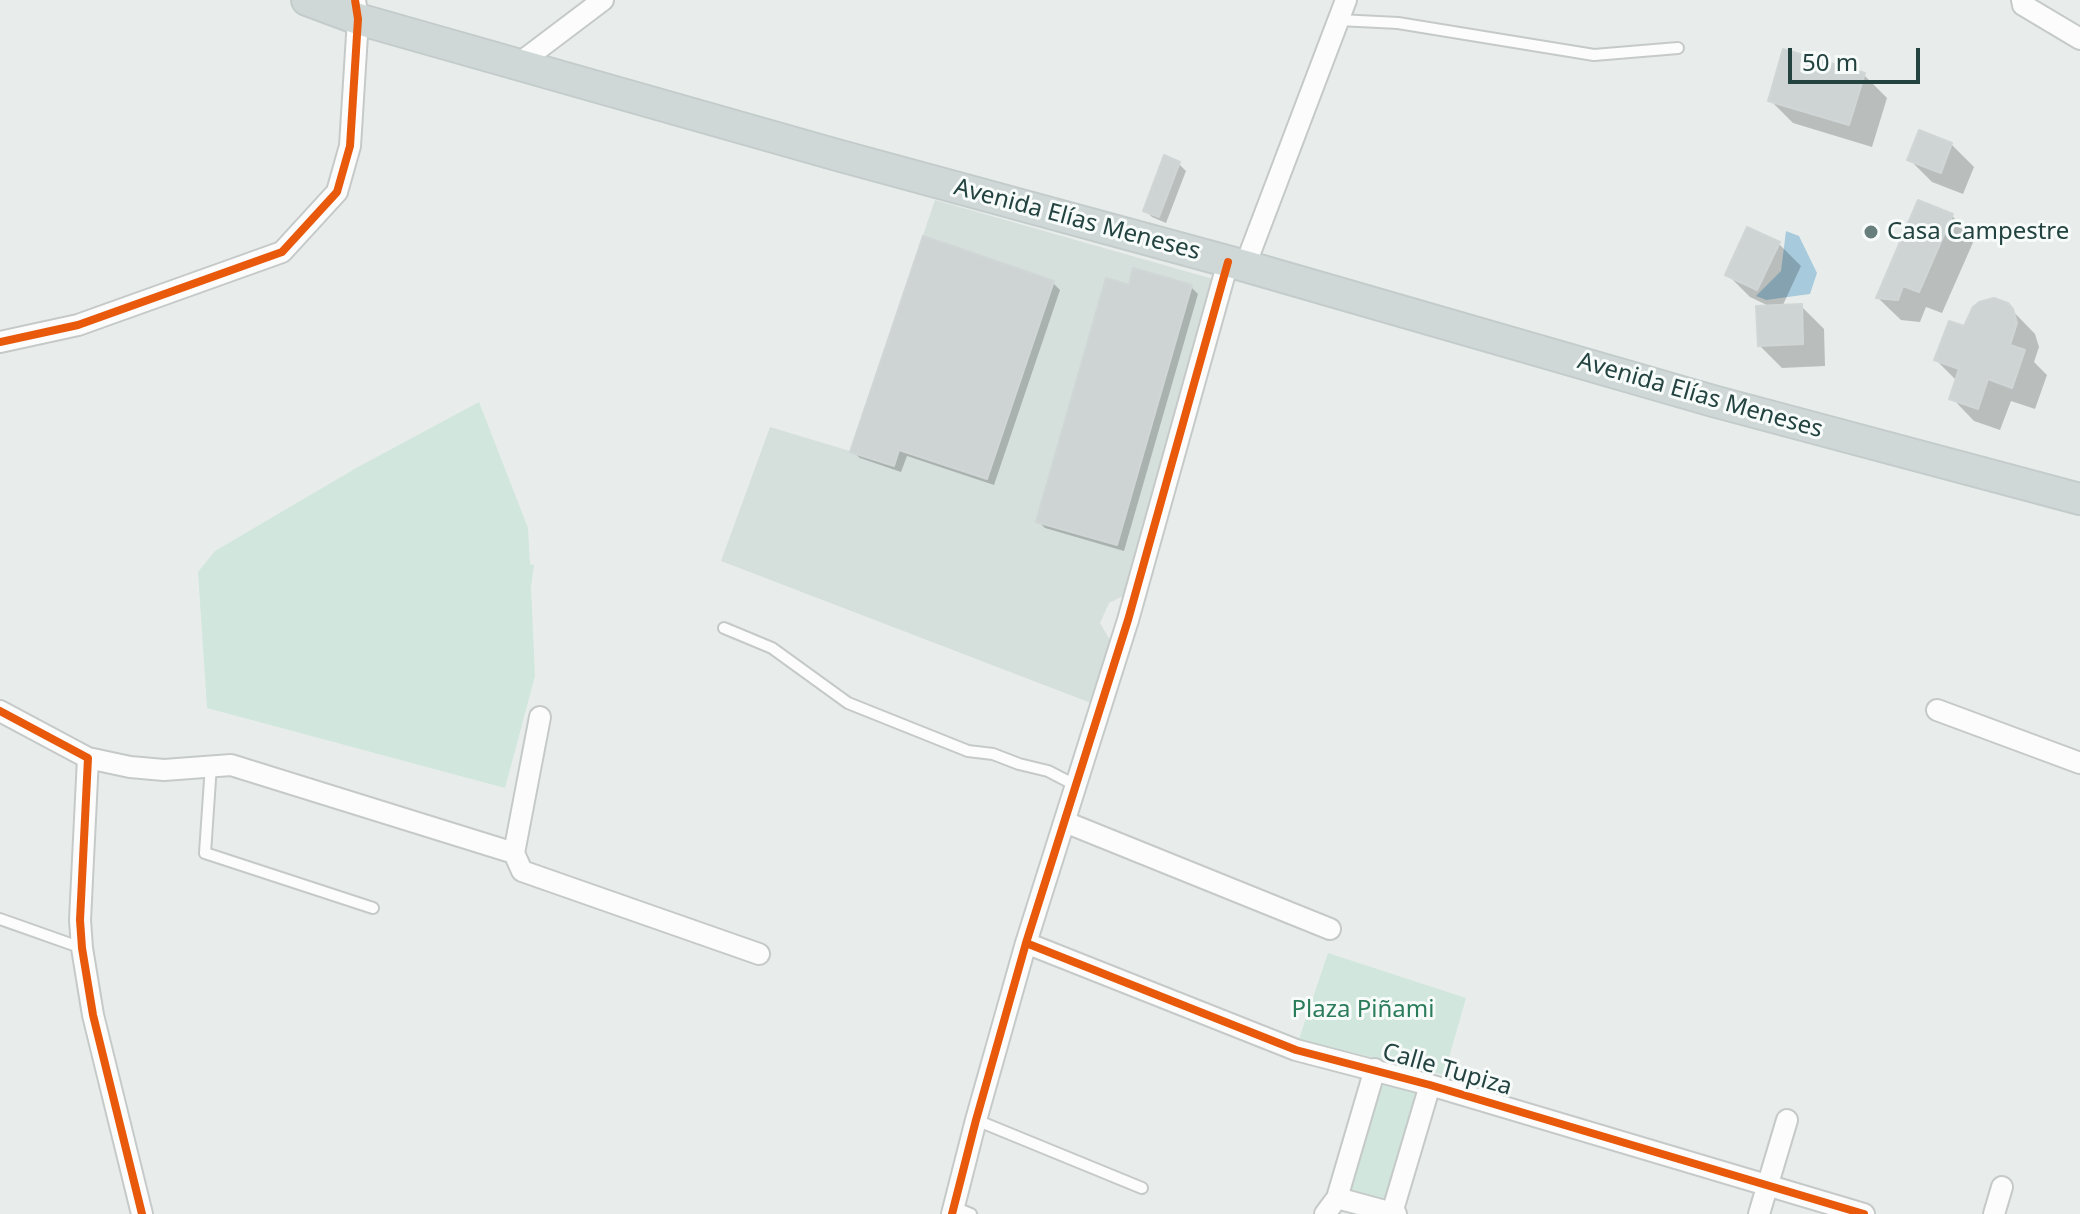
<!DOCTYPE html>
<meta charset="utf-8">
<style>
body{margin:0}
#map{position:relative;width:2080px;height:1214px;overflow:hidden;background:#e8edec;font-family:"Noto Sans",sans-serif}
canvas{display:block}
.scale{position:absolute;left:1788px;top:48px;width:132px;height:36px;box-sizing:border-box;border:4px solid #234340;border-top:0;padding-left:10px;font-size:24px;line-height:28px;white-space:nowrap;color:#234340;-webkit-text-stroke:6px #f7fbfa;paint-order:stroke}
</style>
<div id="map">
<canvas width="2080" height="1214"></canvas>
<div class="scale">50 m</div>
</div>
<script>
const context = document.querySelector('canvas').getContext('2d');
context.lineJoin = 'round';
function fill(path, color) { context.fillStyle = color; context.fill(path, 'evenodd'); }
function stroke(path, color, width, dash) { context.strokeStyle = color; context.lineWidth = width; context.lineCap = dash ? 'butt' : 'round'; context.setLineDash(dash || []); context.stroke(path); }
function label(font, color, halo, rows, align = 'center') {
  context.font = font + ' "Noto Sans",sans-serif'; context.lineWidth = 6; context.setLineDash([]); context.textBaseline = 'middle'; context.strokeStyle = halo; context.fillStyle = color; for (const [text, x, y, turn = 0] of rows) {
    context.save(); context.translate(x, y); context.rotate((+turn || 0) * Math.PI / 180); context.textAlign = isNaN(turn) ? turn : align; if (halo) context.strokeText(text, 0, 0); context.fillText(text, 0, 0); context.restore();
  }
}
fill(new Path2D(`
 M935,200L1213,279L1127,594L1109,603L1100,623L1110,640L1091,703L721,561L770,427L850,451Z`), '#d5dfdc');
fill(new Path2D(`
 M479,402L528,528L530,564L534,565L531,587L535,676L505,788L207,708L198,572L215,551L358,467Z
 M1328,953L1466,998L1444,1075L1299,1039Z
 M1385,1082L1417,1092L1418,1097L1390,1196C1378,1203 1359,1199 1350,1189L1380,1083Z`), '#d1e6dc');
fill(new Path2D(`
 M1786,231L1799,236L1817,273L1810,294L1766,300L1756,296L1781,271Z`), '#a7cbdd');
fill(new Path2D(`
 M1864,75L1887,98L1872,147L1793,123L1770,100Z
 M1951,144L1974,167L1963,194L1932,182L1909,159Z
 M1179,164L1186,171L1166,223L1152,217L1145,210Z
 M1952,216L1975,238L1942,313L1926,307L1920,322L1901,320L1878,298Z
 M1779,244L1801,266L1782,307L1801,306L1824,329L1825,366L1782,368L1759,345L1771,307L1750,297L1727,274Z
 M1053,283L1060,290L994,485L907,456L901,472L860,458L852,451Z
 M1191,287L1198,294L1124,551L1045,528L1038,521Z
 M2007,305L2035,334L2039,347L2034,362L2047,375L2035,409L2011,401L2000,430L1974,421L1952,398L1957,381L1936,360L1965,328Z`), '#0003');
const building = new Path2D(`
 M1783,49L1865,73L1849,125L1768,101Z
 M1919,130L1952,143L1941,173L1907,160Z
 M1164,155L1180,162L1159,217L1143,211Z
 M1918,200L1953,214L1919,292L1903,286L1898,300L1876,298Z
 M1747,227L1780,242L1757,290L1725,275Z
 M923,236L1054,281L987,479L899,450L894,466L850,452Z
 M1133,268L1192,285L1117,545L1036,522L1106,278L1129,285Z
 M1994,298L2008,303L2013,309L2017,323L2010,345L2025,350L2012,388L1988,379L1978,409L1949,399L1959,369L1934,360L1949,321L1964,326L1973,307L1979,302Z
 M1802,304L1803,344L1758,346L1756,306Z`);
fill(building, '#ced4d3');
stroke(building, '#d0d6d5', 2);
const service = new Path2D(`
 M1339,20L1398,23L1594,55L1678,48
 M724,628L772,648L848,703L968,751L993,754L1019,764L1048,771L1077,786
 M211,765L205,853L373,908
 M0,919L82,948
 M976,1120L1142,1188
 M954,1207L971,1214`);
const minor = new Path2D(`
 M2022,0L2023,5L2080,39
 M517,65L603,0
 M1245,266L1346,0
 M0,342L78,325L282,252L337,192L350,146L358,19L355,0
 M1937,710L2080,763
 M0,711L88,758L80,920L82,948L93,1015L142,1214
 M540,717L514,853L522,871L759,954
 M88,758L130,767L164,770L231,765L514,853
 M1065,822L1330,929
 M1026,943L1296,1050L1430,1085L1864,1214
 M1337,1198L1396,1214
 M1392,1213L1430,1085
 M952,1214L976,1120L1026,943L1128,620L1228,262
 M1325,1214L1337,1198L1375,1069
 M1759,1214L1787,1120
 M1994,1214L2002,1187`);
const primary = new Path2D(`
 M307,0L358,19L837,155L1245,266L1713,401L2080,499`);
stroke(service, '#c5cac9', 14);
stroke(minor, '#c5cac9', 24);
stroke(primary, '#c3ccca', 34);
stroke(service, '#fcfcfc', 10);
stroke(minor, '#fcfcfc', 20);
stroke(primary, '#cfd8d7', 30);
stroke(new Path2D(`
 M0,342L78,325L282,252L337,192L350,146L358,19L355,0
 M0,711L88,758L80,920L82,948L93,1015L142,1214
 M1026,943L1296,1050L1430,1085L1864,1214
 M952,1214L976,1120L1026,943L1128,620L1228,262`), '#e8590c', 8);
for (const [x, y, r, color] of [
 [1871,232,8,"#687e7c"]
]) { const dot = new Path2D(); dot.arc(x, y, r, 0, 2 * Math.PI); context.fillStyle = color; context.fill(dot); stroke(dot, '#f7fbfa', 3); }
label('24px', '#234340', '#f7fbfa', [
 ["Avenida Elías Meneses",1077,220,15],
 ["Avenida Elías Meneses",1700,396,16],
 ["Calle Tupiza",1447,1070,16]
]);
label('24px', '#234340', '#f7fbfa', [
 ["Casa Campestre",1887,232]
], 'left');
label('24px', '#2a7c5a', '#f7fbfa', [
 ["Plaza Piñami",1363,1010]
]);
</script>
